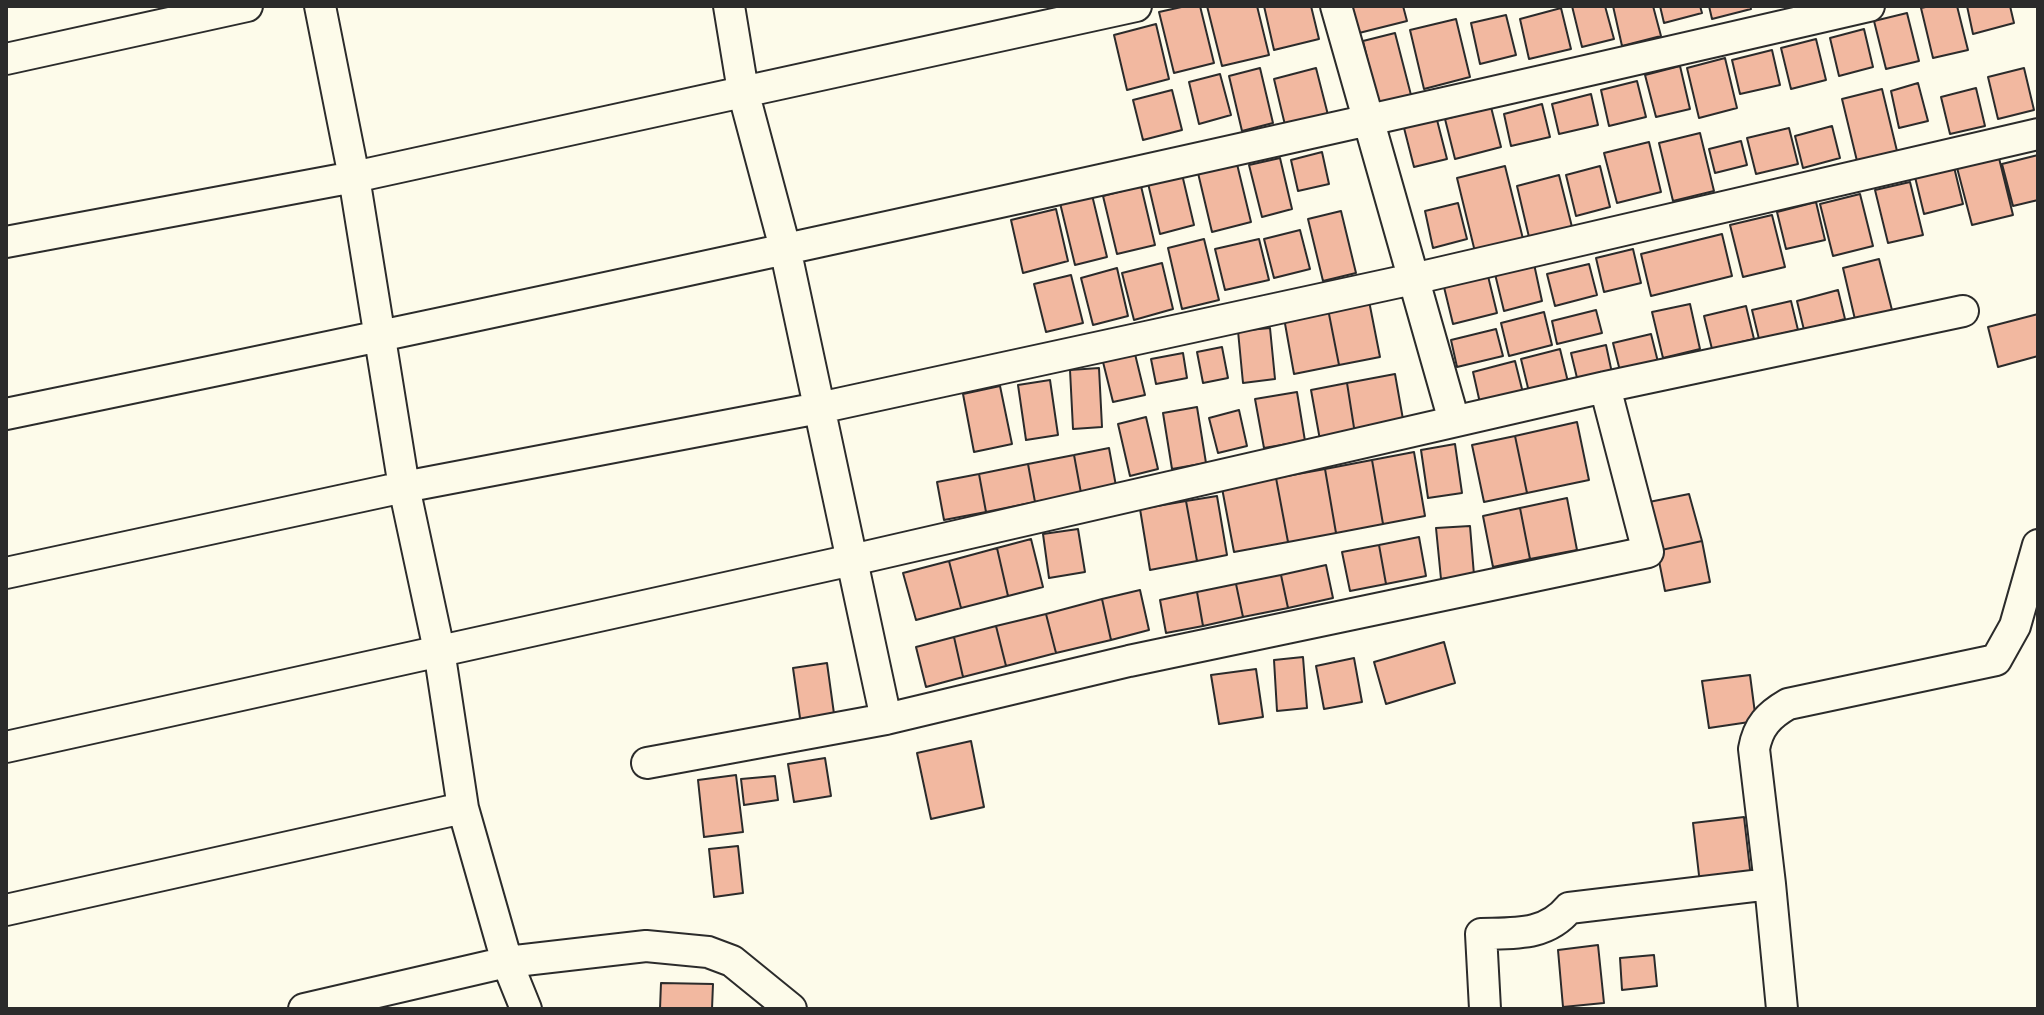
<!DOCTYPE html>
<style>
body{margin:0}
#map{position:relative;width:2044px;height:1015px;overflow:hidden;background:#fdfbea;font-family:Manrope,sans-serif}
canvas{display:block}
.frame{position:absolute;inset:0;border:8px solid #2b2b2b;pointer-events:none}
</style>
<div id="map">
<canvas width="2044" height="1015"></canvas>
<div class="frame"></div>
</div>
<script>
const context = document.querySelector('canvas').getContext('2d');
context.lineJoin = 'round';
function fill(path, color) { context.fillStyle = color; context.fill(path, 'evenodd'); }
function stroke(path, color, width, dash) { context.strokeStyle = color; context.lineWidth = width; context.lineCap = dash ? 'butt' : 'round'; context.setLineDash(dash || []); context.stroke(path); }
const building = new Path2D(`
 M1186,6H1200L1214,63L1174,73L1159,12Z
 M1207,6H1257L1269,55L1222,66Z
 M1264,6H1311L1319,39L1274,50Z
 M1352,6H1403L1407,21L1359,33Z
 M1572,6H1605L1614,39L1582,47Z
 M1613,6H1653L1661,36L1622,46Z
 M1660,6H1700L1702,13L1664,23Z
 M1709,6H1750L1751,9L1712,19Z
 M1930,6H1957L1968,50L1933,58L1921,8Z
 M1967,6H2010L2014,23L1973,34Z
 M1561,8L1571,49L1529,59L1520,19Z
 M1907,13L1919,61L1886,69L1874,21Z
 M1506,15L1516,55L1480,64L1471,23Z
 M1456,19L1470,77L1424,89L1410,30Z
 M1156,24L1169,79L1127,90L1114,35Z
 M1864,29L1873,67L1839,76L1830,38Z
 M1395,33L1411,95L1378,103L1363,41Z
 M1816,39L1826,80L1791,89L1781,48Z
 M1772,50L1780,85L1740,94L1732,60Z
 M1725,58L1737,108L1699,118L1687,68Z
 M1680,66L1690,109L1656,117L1645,75Z
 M1260,68L1273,123L1242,131L1229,76Z
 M1316,68L1328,115L1285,125L1274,79Z
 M2024,68L2034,110L1998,119L1988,77Z
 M1220,74L1231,115L1199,124L1189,82Z
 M1637,81L1646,117L1609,126L1601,90Z
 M1918,83L1928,121L1899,128L1891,91Z
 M1976,88L1985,126L1950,134L1941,97Z
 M1882,89L1897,151L1857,161L1842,99Z
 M1172,90L1182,130L1143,140L1133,100Z
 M1591,94L1598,125L1559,134L1552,104Z
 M1542,104L1550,137L1511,146L1504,114Z
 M1491,107L1501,147L1455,159L1445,119Z
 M1436,116L1447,159L1414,167L1403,124Z
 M1832,126L1840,158L1803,168L1795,136Z
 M1789,128L1798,164L1756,174L1747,138Z
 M1700,133L1714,191L1673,201L1659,143Z
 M1741,141L1747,165L1715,173L1709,149Z
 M1649,142L1661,192L1617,203L1604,153Z
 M1997,150L2013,215L1972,225L1955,160Z
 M1322,152L1329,184L1298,191L1291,160Z
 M2038,155V200L2013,206L2002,164Z
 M1280,158L1292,209L1262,217L1249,165Z
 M1237,164L1251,222L1212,232L1198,173Z
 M1505,166L1524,243L1476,256L1457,178Z
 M1600,166L1610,207L1576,216L1566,175Z
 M1954,167L1963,204L1924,214L1915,177Z
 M1181,170L1194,225L1160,234L1147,179Z
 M1559,175L1572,227L1529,237L1517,186Z
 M1910,182L1923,235L1888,243L1875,190Z
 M1141,186L1155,245L1117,254L1103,196Z
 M1860,194L1873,246L1833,256L1820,204Z
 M1092,195L1107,257L1075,265L1060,203Z
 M1816,202L1825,240L1786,249L1777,212Z
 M1458,203L1467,239L1433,248L1425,211Z
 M1056,209L1068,261L1023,273L1011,220Z
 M1341,211L1356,273L1323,281L1308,219Z
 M1772,215L1785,267L1743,277L1730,225Z
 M1300,230L1310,269L1274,278L1264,239Z
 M1722,234L1732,276L1651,296L1641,254Z
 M1204,239L1219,300L1182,309L1168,248Z
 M1259,239L1269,280L1225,290L1215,249Z
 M1633,249L1641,283L1604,292L1596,258Z
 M1879,259L1894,318L1857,328L1843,268Z
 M1162,263L1173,309L1134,320L1122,273Z
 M1534,264L1542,301L1504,311L1495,274Z
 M1589,264L1597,295L1555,306L1547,274Z
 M1117,268L1128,316L1093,325L1081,278Z
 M1487,272L1497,313L1453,324L1443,283Z
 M1071,275L1083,323L1046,332L1034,284Z
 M1838,290L1845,319L1804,330L1797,301Z
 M1369,301L1380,357L1339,365L1328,309Z
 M1791,301L1798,330L1759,339L1752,310Z
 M1690,304L1700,349L1663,358L1652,312Z
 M1746,306L1754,339L1712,349L1704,316Z
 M1328,309L1339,365L1294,374L1284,318Z
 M1596,310L1602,333L1557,344L1552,321Z
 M1544,312L1552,345L1509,356L1501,323Z
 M2038,314V356L1998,367L1988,327Z
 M1270,328L1275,379L1243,383L1238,331Z
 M1496,329L1503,356L1457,367L1451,340Z
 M1651,334L1658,362L1620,371L1613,343Z
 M1606,345L1612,373L1578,382L1571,353Z
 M1222,347L1228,378L1203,383L1197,352Z
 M1560,349L1568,382L1529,392L1521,359Z
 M1183,353L1187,378L1156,384L1151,359Z
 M1135,354L1145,395L1113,402L1103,362Z
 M1515,361L1523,393L1480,403L1473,372Z
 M1099,368L1102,427L1073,429L1070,370Z
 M1395,374L1404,425L1355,434L1347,383Z
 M1050,380L1058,435L1026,440L1018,385Z
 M1347,383L1355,434L1320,440L1311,390Z
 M1000,386L1012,444L974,452L963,394Z
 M1297,392L1305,441L1264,448L1255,399Z
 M1197,407L1206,463L1172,469L1163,413Z
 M1239,410L1247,446L1218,453L1209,418Z
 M1146,417L1158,469L1130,476L1118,424Z
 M1577,422L1589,480L1527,493L1515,436Z
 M1515,436L1527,493L1484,502L1472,445Z
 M1455,444L1462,493L1428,498L1421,450Z
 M1109,448L1116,486L1081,493L1074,455Z
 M1414,452L1425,516L1383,524L1372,460Z
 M1074,455L1081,493L1035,502L1028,464Z
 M1372,460L1383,524L1336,533L1325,469Z
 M1028,464L1035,502L986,512L979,474Z
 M1325,469L1336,533L1288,542L1276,478Z
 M979,474L986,512L944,520L937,482Z
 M1276,478L1288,542L1234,552L1222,488Z
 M1689,494L1702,541L1657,551L1644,503Z
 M1217,496L1227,555L1197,561L1186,501Z
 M1567,498L1577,550L1530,559L1520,508Z
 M1186,501L1197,561L1150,570L1140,509Z
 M1520,508L1530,559L1493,567L1483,516Z
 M1470,526L1474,575L1441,579L1436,528Z
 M1078,529L1085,572L1049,578L1043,534Z
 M1419,537L1426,576L1386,584L1379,545Z
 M1031,539L1043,587L1008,596L997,548Z
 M1702,541L1710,582L1665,591L1657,551Z
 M1379,545L1386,584L1350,591L1342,552Z
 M997,548L1008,596L961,608L949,561Z
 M949,561L961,608L916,620L903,573Z
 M1326,565L1333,598L1288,608L1281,575Z
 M1281,575L1288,608L1243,617L1236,584Z
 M1236,584L1243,617L1203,626L1197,592Z
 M1140,590L1149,630L1111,640L1102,599Z
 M1197,592L1203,626L1166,633L1160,600Z
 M1102,599L1111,640L1056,653L1046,614Z
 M1046,614L1056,653L1006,666L996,626Z
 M996,626L1006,666L963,677L954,637Z
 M954,637L963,677L926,687L916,647Z
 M1444,642L1455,683L1386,704L1374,662Z
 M1303,657L1307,708L1277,711L1274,660Z
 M1354,658L1362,702L1324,709L1316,666Z
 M827,663L835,721L801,725L793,668Z
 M1256,669L1263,717L1219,724L1211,675Z
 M1750,675L1756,721L1709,728L1702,681Z
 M971,741L984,807L931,819L917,753Z
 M825,758L831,796L794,802L788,764Z
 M736,775L743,832L704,837L698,780Z
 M775,776L778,800L744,805L741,779Z
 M1744,817L1751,878L1700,884L1693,823Z
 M738,846L743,893L714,897L709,849Z
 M1598,945L1604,1003L1563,1007L1558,950Z
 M1654,955L1657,986L1622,990L1620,958Z
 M661,983L713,984L712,1009H660Z`);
fill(building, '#f2b8a0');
stroke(building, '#2b2b2b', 2);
const minor = new Path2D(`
 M320,6L354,177L404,487L439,650L463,808L507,962L526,1009
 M729,6L743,91L785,248L886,719
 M1336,6L1454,421
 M6,59L247,6
 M6,242L354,177L1136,6
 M6,414C629,286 1250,149 1869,6
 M6,573L404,487L819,408L1413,279L2038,134
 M6,747L852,560L1605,387L1963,311
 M647,763L886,719L1129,661L1648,552L1605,387
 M1770,884L1782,1009
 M6,910L463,808
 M304,1009L507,962L646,946L708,952L732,961L791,1009
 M1485,1009L1481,934C1515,933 1546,936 1569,908L1770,884L1754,749C1758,726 1769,715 1788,704L1996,660L2015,626L2038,545`);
stroke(minor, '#2b2b2b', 34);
stroke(minor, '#fdfbea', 30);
</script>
